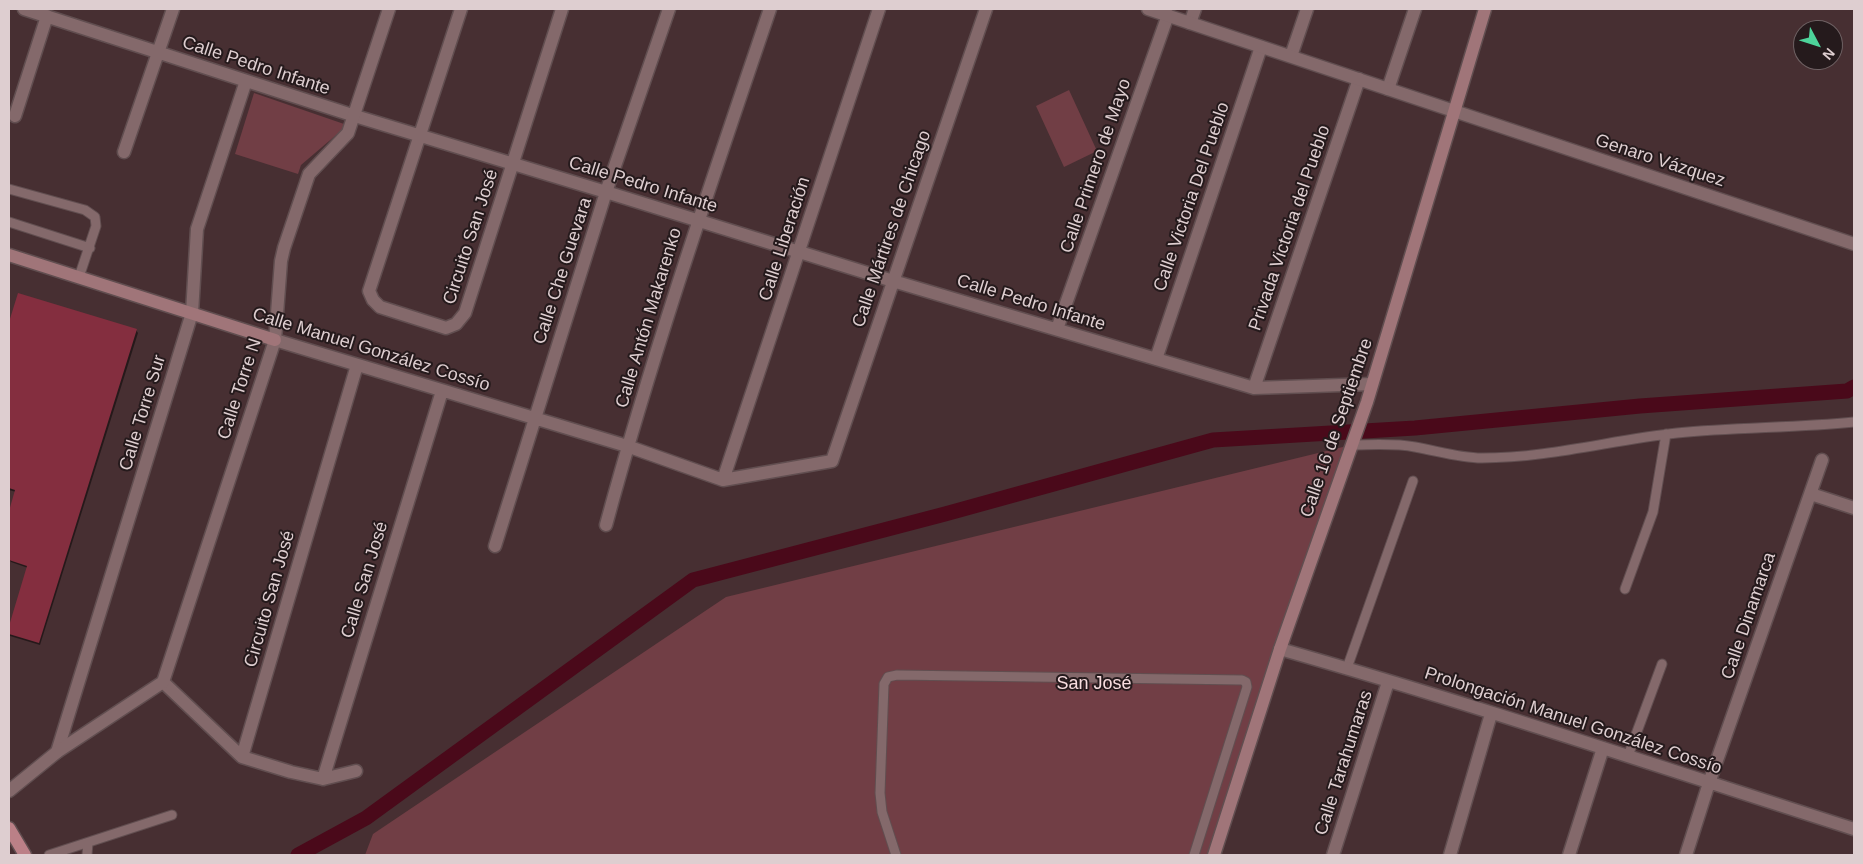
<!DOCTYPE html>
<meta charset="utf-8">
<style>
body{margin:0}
#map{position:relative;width:1863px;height:864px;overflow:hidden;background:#472f32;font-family:Arial,sans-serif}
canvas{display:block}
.frame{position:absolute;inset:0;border:10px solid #deced0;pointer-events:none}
.north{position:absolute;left:1793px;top:20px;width:50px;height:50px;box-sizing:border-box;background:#251a1c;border:1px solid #6f6264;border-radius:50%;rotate:130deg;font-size:14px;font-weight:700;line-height:20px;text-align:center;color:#deced0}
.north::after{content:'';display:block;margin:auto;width:18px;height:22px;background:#4dd39a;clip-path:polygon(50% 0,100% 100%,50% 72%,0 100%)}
</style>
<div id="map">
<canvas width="1863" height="864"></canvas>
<div class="frame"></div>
<div class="north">N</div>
</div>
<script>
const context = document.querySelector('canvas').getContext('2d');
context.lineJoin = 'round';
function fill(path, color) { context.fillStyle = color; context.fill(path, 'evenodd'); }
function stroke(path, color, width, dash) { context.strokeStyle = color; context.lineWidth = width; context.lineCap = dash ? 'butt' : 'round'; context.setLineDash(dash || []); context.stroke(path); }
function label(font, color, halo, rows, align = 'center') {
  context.font = font + ' Arial,sans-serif'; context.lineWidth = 4; context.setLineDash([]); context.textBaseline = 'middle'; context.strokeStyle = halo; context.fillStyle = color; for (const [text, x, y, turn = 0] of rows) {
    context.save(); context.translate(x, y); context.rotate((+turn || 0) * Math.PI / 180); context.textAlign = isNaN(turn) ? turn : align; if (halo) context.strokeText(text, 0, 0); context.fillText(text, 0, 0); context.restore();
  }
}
fill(new Path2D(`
 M1069,90L1097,151L1064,167L1036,106Z
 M254,93L344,124L342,130L301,165L298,174L235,154Z
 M1351,445L1219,855H365L373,834L726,597Z`), '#713e45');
fill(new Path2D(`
 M19,294L136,330L138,333L40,645L10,636L9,634L28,568L11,562L9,559V515L16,492L9,490V326Z`), '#0007');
stroke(new Path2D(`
 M298,855L366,818L693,580L945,514L1213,440L1415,428L1640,406L1847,391L1854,387`), '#4a091a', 15);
fill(new Path2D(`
 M18,293L137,329L39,643L9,634V626L27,566L9,560V511L15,490L9,488V322Z`), '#842e3f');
const service = new Path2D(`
 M9,189L85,210L95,217L96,226L79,277
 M9,222L90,248
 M1351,445C1372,445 1394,443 1415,447C1438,451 1459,458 1482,458C1548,458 1612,440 1677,433C1736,427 1795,428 1854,422
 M1625,589L1653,512L1666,434
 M1347,668L1413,481
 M1628,756L1662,664
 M49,855L172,815
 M87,855L88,843
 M896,855L882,812L880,793L884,684L888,677L897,675L1242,680L1246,682L1247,687L1194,855`);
const minor = new Path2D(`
 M24,9L355,116L606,192L893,281L1254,388L1372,384
 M461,9L369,291L373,300L380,307L446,328L456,324L465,313L562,9
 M1190,23L1195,9
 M1291,56L1307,9
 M1388,89L1415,9
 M1454,111L1854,244
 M15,116L47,16
 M124,152L173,9
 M1057,329L1168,15
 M275,340L627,446L723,480L832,461L986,9
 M1156,359L1261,47
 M1254,388L1359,79
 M723,480L879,9
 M1811,494L1854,508
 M606,525C653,351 712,180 770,9
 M495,546L606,192L669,9
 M1280,649C1473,704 1663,768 1854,829
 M163,682L242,757L291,772L323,779L356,771
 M57,752L192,313L197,229L246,81
 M242,757L357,365
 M323,779L442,391
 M1333,855L1388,682
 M1450,855L1491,714
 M1569,855L1603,748
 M1686,855L1709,783L1822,460`);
const tertiary = new Path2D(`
 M1148,9L1454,111
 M9,791L57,752L163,682L275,340L281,261L284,248L309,174L348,133L389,9`);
const secondary = new Path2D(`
 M9,255L275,340
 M1214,855L1280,649L1367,402L1485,9`);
const primary = new Path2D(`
 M9,828L25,855`);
stroke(service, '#614e50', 11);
stroke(minor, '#614e50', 15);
stroke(tertiary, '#614e50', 15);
stroke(secondary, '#614e50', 15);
stroke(primary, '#614e50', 15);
stroke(service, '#84696b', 9);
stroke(minor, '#84696b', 12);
stroke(tertiary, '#84696b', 12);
stroke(secondary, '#a07579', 12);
stroke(primary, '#bb8087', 12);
label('18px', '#deced0', '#251a1c', [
 ["Calle Pedro Infante",256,66,18],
 ["Genaro Vázquez",1660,161,18],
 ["Calle Primero de Mayo",1096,166,-71],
 ["Calle Pedro Infante",643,185,17],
 ["Calle Victoria Del Pueblo",1192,197,-71],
 ["Privada Victoria del Pueblo",1290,228,-71],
 ["Calle Mártires de Chicago",892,229,-71],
 ["Circuito San José",471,237,-72],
 ["Calle Liberación",785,239,-72],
 ["Calle Che Guevara",563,271,-72],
 ["Calle Pedro Infante",1031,303,17],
 ["Calle Antón Makarenko",649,318,-73],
 ["Calle Manuel González Cossío",371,350,17],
 ["Calle Torre N",240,389,-72],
 ["Calle Torre Sur",143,413,-73],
 ["Calle 16 de Septiembre",1337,428,-71],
 ["Calle San José",365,580,-73],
 ["Circuito San José",270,599,-74],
 ["Calle Dinamarca",1749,616,-71],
 ["Prolongación Manuel González Cossío",1573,721,18],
 ["Calle Tarahumaras",1344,763,-72]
]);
label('18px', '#f8dddf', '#251a1c', [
 ["San José",1094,684]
]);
</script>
